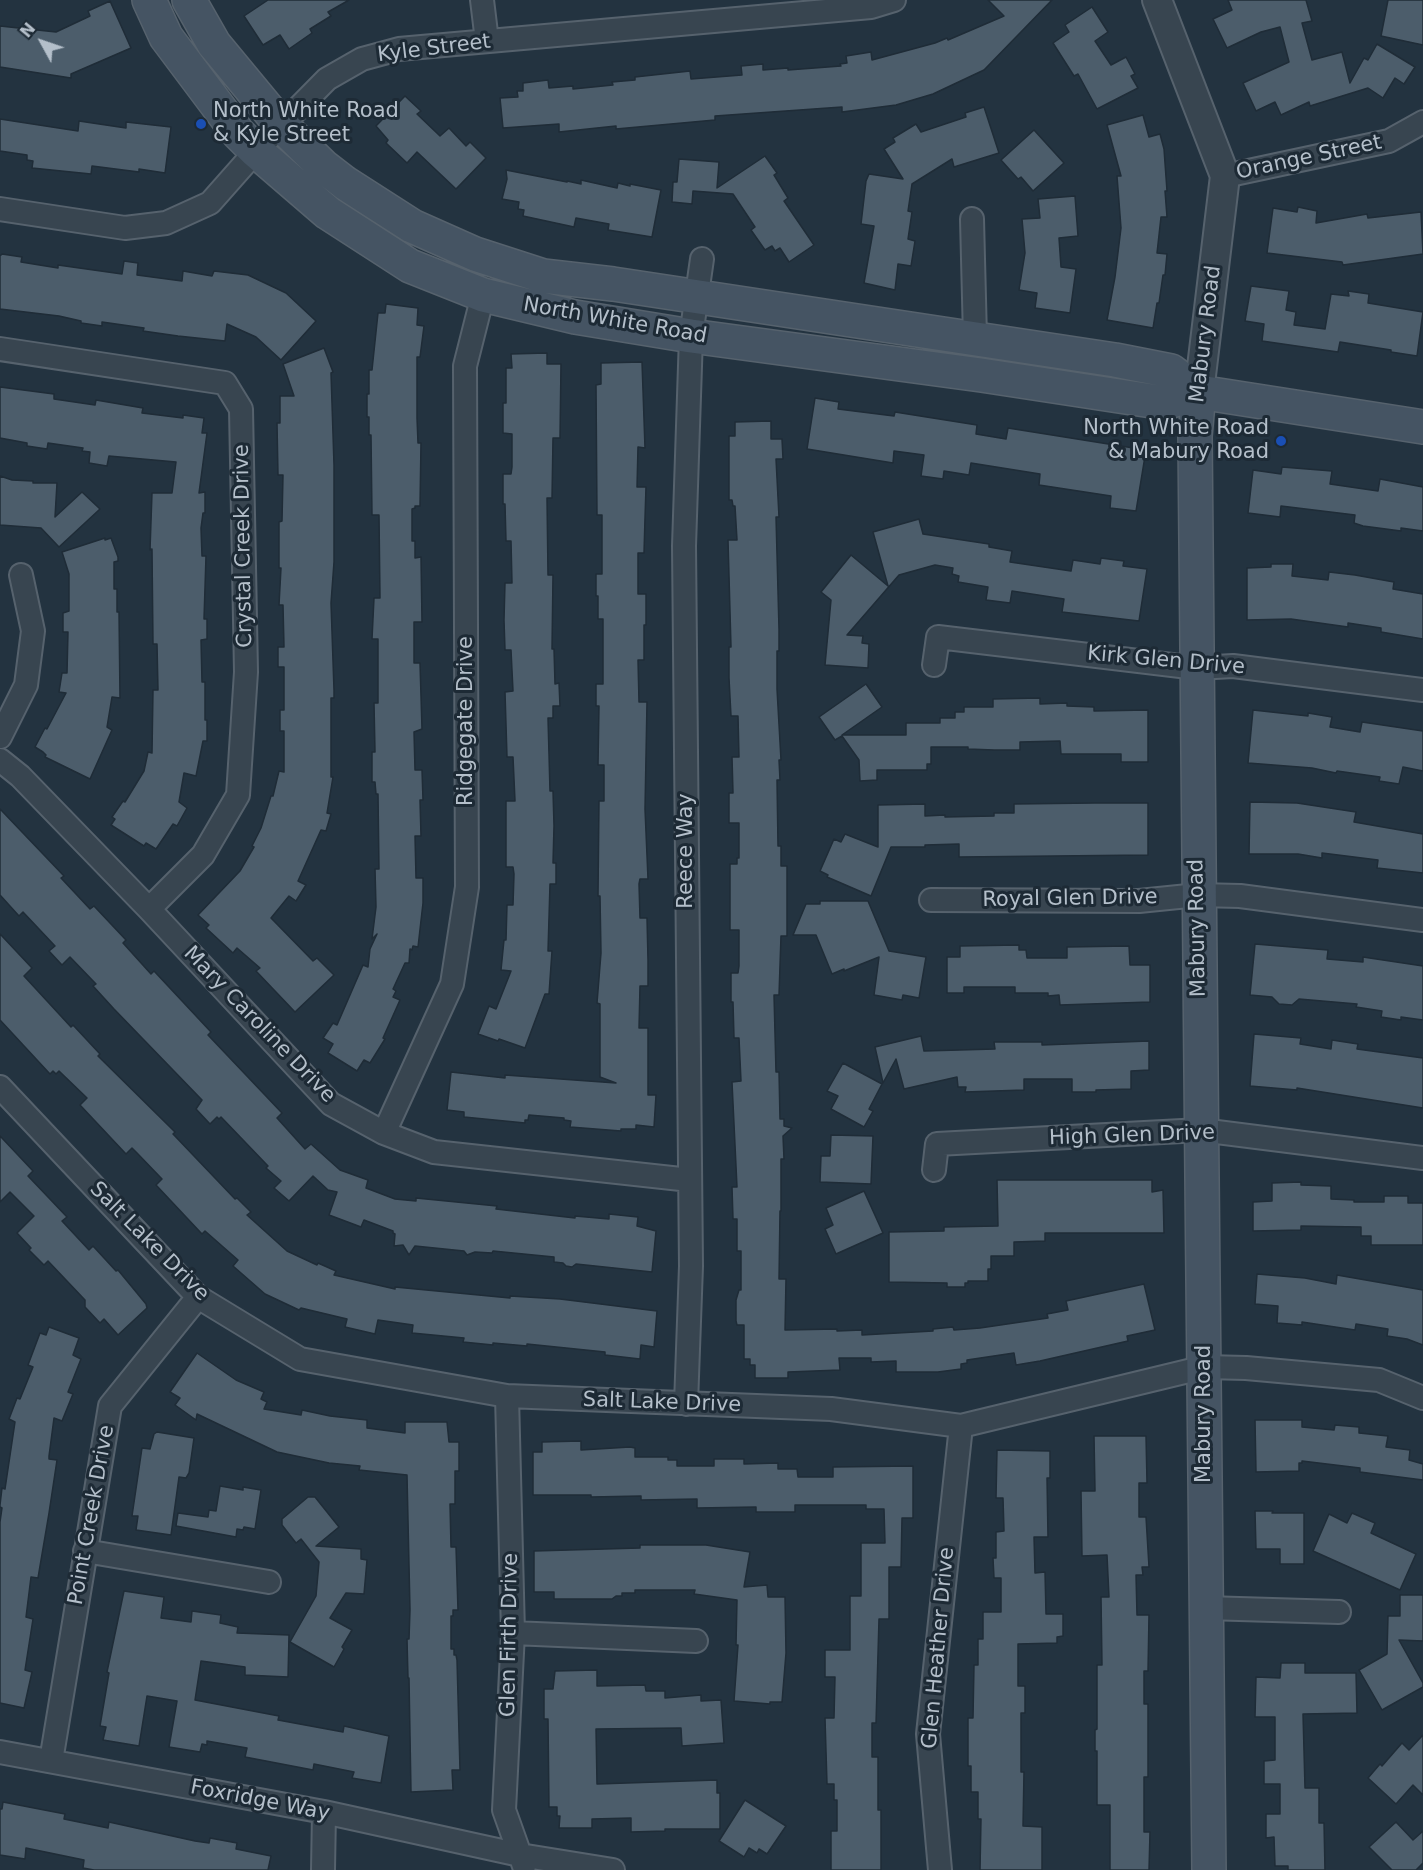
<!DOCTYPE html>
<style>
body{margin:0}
#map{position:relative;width:1423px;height:1870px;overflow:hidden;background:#233340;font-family:"DejaVu Sans",sans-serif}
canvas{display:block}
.north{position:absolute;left:12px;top:12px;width:60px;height:60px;-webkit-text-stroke:4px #1d2a35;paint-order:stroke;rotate:310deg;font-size:16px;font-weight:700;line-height:24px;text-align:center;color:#b4bfca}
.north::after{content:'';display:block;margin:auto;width:21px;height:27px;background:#b4bfca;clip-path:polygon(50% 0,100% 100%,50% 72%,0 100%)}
</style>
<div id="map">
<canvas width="1423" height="1870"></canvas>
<div class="north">N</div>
</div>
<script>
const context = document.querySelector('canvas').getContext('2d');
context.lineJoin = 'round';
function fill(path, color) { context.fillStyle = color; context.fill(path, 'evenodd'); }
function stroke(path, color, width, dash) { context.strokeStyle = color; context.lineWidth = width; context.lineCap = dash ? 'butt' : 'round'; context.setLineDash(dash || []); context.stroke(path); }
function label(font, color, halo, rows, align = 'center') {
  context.font = font + ' "DejaVu Sans",sans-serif'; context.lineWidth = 6; context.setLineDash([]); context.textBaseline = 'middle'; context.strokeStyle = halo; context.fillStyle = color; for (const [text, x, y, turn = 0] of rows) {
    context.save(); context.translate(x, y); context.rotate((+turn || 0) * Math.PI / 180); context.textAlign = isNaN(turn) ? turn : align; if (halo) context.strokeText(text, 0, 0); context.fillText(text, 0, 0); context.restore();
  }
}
const building = new Path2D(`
 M268,0H349L328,12L331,16L310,29L312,33L289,49L280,35L263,45L244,16Z
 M988,0H1052L984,70L933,94L896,105L842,112V107L715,116V120L616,129V126L559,132V124L503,128L500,98L518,97L517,91H523V83L548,80L549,88L573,86V89L613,85L612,82L635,80V77L690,71L691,79L742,75L741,66L763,64V70L788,68V70L841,66L840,64L847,63L846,56L871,52L872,60L935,43L947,38L948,40L1004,16Z
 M1228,0H1306L1312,21L1302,23L1312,60L1342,52L1350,83L1364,58L1368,60L1377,44L1415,67L1404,84L1395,78L1383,98L1368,88L1310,106L1309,102L1281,115L1275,102L1256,111L1243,83L1289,62L1280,27L1261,32L1227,48L1213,19L1232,10Z
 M1388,0H1423V45L1381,36Z
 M110,1L131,48L71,74V78L0,67V26L56,32L90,16L88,11Z
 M1092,7L1108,32L1095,41L1111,65L1126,57L1135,74L1131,76L1138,88L1097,109L1078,74L1074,76L1053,43L1069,32L1065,25Z
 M405,96L421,111L417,114L440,136L449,128L466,146L470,142L486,158L456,189L417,152L407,163L386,143L388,140L376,126Z
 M984,107L999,153L954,167L952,159L912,184L908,211L912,212L908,239L915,241L911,266L898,264L895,290L864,283L874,226L861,224L866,181L869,174L903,179L884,149L895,142L893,138L916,124L921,132L966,117L965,113Z
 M1143,115L1149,137L1160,134L1164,149L1167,191H1165L1167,217H1161L1157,253L1167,254L1165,275H1163L1159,303H1157L1153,328L1107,320L1115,277L1121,228L1117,176H1121L1107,125Z
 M0,119L78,131L79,121L126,128V122L171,127L165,173L139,169V172L92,166L91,174L32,168L33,161L27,160V155L0,151Z
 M1034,130L1064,163L1033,191L1021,177L1018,179L1001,160Z
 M765,156L777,173L774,175L788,198L784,201L814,245L789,262L780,248L775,251L772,246L765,250L751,230L755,227L733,194L693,191L692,204L672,202L673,182H677L679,159L719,162L717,188Z
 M506,170L567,182V181L581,184V180L617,188L618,183L630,186V184L661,190L652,237L608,230L609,224L576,218L574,227L523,216L524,210L518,209L519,202L502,199L507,179Z
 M1075,196L1078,236L1059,238L1061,267L1076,269L1070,313L1035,308L1037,293L1019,290L1025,253L1022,219L1040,218L1038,199Z
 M1298,207L1317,211L1316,223L1367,214L1368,218L1421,212L1423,254L1343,265L1342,262L1267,253L1273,208L1297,212Z
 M2,254L22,257L21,262L58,268V265L122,274L124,261L138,263L137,275L182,281L183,271L212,276L214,271L248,275L286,293L316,321L281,360L256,337L227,324L225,341L178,336L143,331L144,328L102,322V326L81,323V321L59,316L0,309V256Z
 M1251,286L1289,291L1286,310L1296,312L1294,325L1325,329L1331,294L1349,296L1348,291L1369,294L1368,303L1423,312L1417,356L1391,352V350L1340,342L1338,352L1262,341L1264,324L1245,321Z
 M386,304L418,308L417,325L424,326L420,357H417V418L418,443H421L420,506H415V508L412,509V541H415V558L421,557L422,622H414V663H420L422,729L414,732L415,770H422L423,800H420L421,836H415L416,878H423V903L418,947L413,946L412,950L410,949L409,963H405L393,989L396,991L393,997L400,1000L383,1038L385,1039L370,1063L364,1060L357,1071L328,1053L333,1044L323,1038L333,1023L337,1025L363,965L368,967L370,949L377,934L372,939L376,907L375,869H379L378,794H376L375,782H372V752H375L374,703H378V639H372L374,598H380L379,515H372L371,435H369V417H367V394H369V370H372L378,313H385Z
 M324,348L333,372L331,373L334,465V562L331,603L334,690V698H331V777H333L327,813L331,814L326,831L321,830L298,881L306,885L296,901L289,896L271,918L313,961L317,958L334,975L295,1012L256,971L260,968L237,948L233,953L206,928L209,925L198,915L240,871L254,847L252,846L261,828L271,796H273L279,771L284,772V731H280V710H284V667H278V647H284L283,605H279L281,568H279V522L282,521L283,475H278L277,423H280V396H294L283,364Z
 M547,353V364H561L560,438H553L552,498H547L548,575H553L552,649H554L555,684L559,683L560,706H553V718H548L550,791H553L554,826L553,863H556V884H550L548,951H552L549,994H545L525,1048L499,1039L498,1041L478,1034L489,1006L496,1009L511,971L501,970L504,940H506L507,905H513L514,874L513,867H506V801H515L513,757H507L505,692L513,691L511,650H505L504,620L505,583H512L511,541H506L505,504H503V474H511L512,467V434L503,433V403H506V368H512L511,354Z
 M642,362L645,448L638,447L637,487H646L645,518L644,553H638V594H646V625H644V660H638L639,702H647L645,809L648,879H640L639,884L640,918H647L648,960V986H640L639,1028H648V1095H656L654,1127L636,1125V1129H621V1131L570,1127L571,1121L564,1120V1118L529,1115L528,1120H525V1123L464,1117V1112L447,1110L451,1072L505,1078V1075L616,1083L600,1077V1004L597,1003L601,953L600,896H598L599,801H604V765H598L599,706H596V684H603V619H598V596H596V574H602V515H597L596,385L601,384V363Z
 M0,387L54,394V399L95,405L96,400L143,408L142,413L183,418V415L204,418L202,433H207L199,493L205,492V513H203L201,528L202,556H206L204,619H207V639L201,640L202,682H205V720H207V741H203L196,776L184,773L179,802L187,808L177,826L173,824L156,849L146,843L144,846L111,825L115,819L112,817L123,801L125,802L144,771L148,752L152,753L153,690H158L157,644H153L152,549L150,550L152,493H172L176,462L109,456L107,466L89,463L90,452L82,451L83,448L48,443L47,449L27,446V443L0,438Z
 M815,398L839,402L838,409L894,416L895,412L977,425L976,434L1006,439L1008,428L1146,450L1136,511L1110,508L1111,496L1039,485L1040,474L971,463L969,475L944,471L943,479L921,476L924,455L894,451L893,463L807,449Z
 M771,421V439H782L783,459H776L779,517H776L779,629V651H777V689L781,760H779L780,780H777L778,846H781V866H787V936H781L779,995H774L776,1072H779L780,1119H784V1126L792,1128L783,1136L784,1159H781V1211H780L779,1279H786L785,1330L837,1329V1331L862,1330V1335L933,1331V1329L953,1327L954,1330L980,1328L1048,1318L1047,1314L1068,1310L1066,1301L1144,1284L1155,1330L1127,1336L1128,1341L1040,1361L1016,1365L1014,1353L967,1360V1363L961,1364V1369L938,1372H896V1361L871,1362V1358H839L840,1370L788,1372V1378H755V1365H750V1359H744V1325H737L736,1321V1300L739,1290H741V1251H737V1219H733L732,1187H737L732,1082L741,1081L739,1038H734L733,1002H731V973H738L739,966V930H730V864H737V858H739V823H729V793H733L732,757H739L738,716H731L729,678V647H731L728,540H737L735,506H733L732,500H729V436H735V422Z
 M1282,467L1332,471L1330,484L1378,491L1380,479L1423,487V531L1401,528V531L1363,526L1354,523L1355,515L1281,506L1280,517L1248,513L1253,470L1281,474Z
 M0,476L12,480L33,481V483H57L55,517L82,492L100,509L59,547L41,528L0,525Z
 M919,519L923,534L989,544V547L1012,551L1010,562L1071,571L1073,560L1100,564L1101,558L1124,561L1123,566L1147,569L1139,621L1062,612L1064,599L1012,591L1010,603L986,600L988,587L958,582L959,576L952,574L953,568L935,565L899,575L847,635L863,636L862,643L869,644L868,668L825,665L831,600L821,592L851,555L888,586L873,532Z
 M105,538V540L111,538L118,557V561L114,562V589H117V612H119L120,698L112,697L107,727L112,730L90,779L45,757L46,755L43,752L35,747L45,728L47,729L66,693L59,692L62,673H67L68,632H63V613L69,611V574L62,552Z
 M1271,564H1293L1292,576L1328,580L1329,572L1355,575L1394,582L1393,589L1423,594V639L1381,632V628L1348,623V627L1291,619L1247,620V568L1271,567Z
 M866,684L882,707L842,735H906V723H940V718H955V712H964V707H993V699L1040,698V704L1067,703V706L1094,707V711L1148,710V762H1121V754H1061L1060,741L1020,742V750H994L968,749V747H931V764H927V770H877V780L860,781L859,760L842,736L835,740L819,717Z
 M1253,710L1308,716V713L1332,717L1330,727L1360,732L1362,722L1423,731V771L1403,767L1399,784L1379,781L1380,777L1337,771L1336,773L1312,768L1248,763Z
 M1250,802L1297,803L1356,812L1354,822L1423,834V873L1377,868L1378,860L1322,853V858L1298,854H1249Z
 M1094,803H1148V855L959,857V844L925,845V847H891L871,896L827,877L828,875L820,871L834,839L841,842L845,834L878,847V805L925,804V816L945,815V817L994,816V813H1014V804Z
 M0,809L64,876L61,878L90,909L94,906L126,940L123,943L151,974L154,971L211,1032L208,1035L282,1113L277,1118L305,1149L311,1144L340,1170L368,1180L366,1188L395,1199L416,1201V1198L497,1206L496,1209L575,1218V1216L609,1219V1214L638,1217L637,1226L656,1231L652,1272L576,1264L572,1267L566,1266L563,1263L554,1262V1257L493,1251L492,1253L475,1252L467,1255L464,1251L415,1246L409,1255L403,1245L394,1246L395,1234L393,1233V1231L364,1220L361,1227L329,1215L337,1192L328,1190L313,1176L289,1201L274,1188L281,1181L266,1168L268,1166L221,1117L219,1119L217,1117L210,1124L196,1109L202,1100L114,1009L93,986L96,984L70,957L62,965L49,951L55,946L23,912L19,916L0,895Z
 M820,901H868L889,951L926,957L919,998L903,995L902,1000L874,995L879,957L844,971V969L832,974L816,935H793L806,904H820Z
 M0,934L32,968L24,976L71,1027L73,1025L100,1054L98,1056L175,1132L173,1134L235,1199L237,1198L251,1212L247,1215L287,1251L317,1265L318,1263L336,1271L334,1275L395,1289V1287L510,1298V1296L560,1299L657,1311L654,1347L641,1345L640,1359L605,1355V1352L527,1344V1346L493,1343V1345L463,1342L464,1338L412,1333L413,1325L378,1320L375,1334L345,1327L347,1319L301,1308L299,1310L265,1294L233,1266L238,1260L205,1231L202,1234L156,1185L162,1179L137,1153L132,1148L126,1154L80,1105L87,1098L59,1071L56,1074L53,1071L50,1074L0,1020Z
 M1255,944L1328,950L1327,959L1363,962V957L1423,966V1020L1401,1017V1020L1381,1017L1382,1011L1356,1007L1357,1004L1299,999L1292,1005L1279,1004L1272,997L1250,995Z
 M1019,945V950H1026L1027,958H1067V947L1129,946L1130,965H1150V1002L1060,1005L1059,995L1048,996V993H1015V987H964V993H947V957H960V946Z
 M1254,1034L1301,1038L1300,1044L1331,1049L1332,1040L1358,1044L1357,1049L1423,1058V1108L1297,1088V1090L1250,1086Z
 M921,1036L924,1051L995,1049L994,1042H1042V1045L1149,1041V1070L1131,1071V1089L1096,1090V1092H1072V1079H1024V1090L965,1092L966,1087H958L957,1077L904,1089L896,1059L883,1083L875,1047Z
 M843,1063L882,1084L869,1109L873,1111L864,1127L831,1109L838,1096L827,1091Z
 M831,1135L873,1136L871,1184L820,1182L821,1156H830Z
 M0,1136L33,1171L28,1176L67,1217L62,1221L89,1250L93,1246L116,1271L118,1270L146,1304L147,1308L118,1335L104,1319L100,1323L85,1307V1300L48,1261L44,1265L29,1250L31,1248L17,1233L34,1216L10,1192L0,1202Z
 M997,1180H1152V1192L1163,1190L1164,1233H1045V1241L1014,1242V1256H991V1269H988V1281H968V1283H965V1287H947V1283L889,1282V1232L944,1231V1227L998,1226Z
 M1301,1182V1185L1331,1186V1199L1354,1200V1202H1384V1196H1408V1203H1423V1245H1371V1236H1361V1227L1301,1226V1230L1253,1231V1202L1272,1201V1183Z
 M864,1191L883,1233L836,1254L825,1229L833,1225L826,1208Z
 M1257,1274L1305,1278L1336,1284L1337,1275L1423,1290V1345L1407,1339L1387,1336L1388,1329L1356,1324L1355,1330L1302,1322V1325L1277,1323L1278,1306L1255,1304Z
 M49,1327L79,1338L73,1355L81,1359L68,1392L73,1394L62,1421L54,1418L49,1456V1459L57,1460L49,1513L38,1578L31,1577L26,1617L33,1619L25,1670L32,1672L24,1708L0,1703V1522L2,1508L0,1507V1505L2,1488L5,1489L15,1422L9,1419L17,1398L20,1399L33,1367L28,1365L40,1333L46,1335Z
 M197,1353L236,1380L264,1392L261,1399L267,1402L264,1409L301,1415L302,1410L330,1416L367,1420V1428L405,1433V1422H447L449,1442H459V1471H455V1504H450L451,1547H456L458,1610H453V1616H451V1649H454V1655H456L457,1660L460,1770H452L453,1790L411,1792L409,1678H408L407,1639H409L410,1610L407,1475L359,1470L360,1466L329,1463L277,1452L197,1414L196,1420L175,1405L180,1398L170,1392Z
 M1255,1420H1302V1427L1334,1430L1335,1425L1359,1427V1433L1388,1436L1386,1447L1410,1450L1409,1460L1423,1464V1480L1360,1472V1468L1302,1461V1463H1299V1471L1256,1472Z
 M157,1432L194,1438L189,1473L186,1478L179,1477L171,1535L136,1530L138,1516H132L142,1448L150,1449L154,1434Z
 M1094,1436H1146L1147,1483H1139V1517H1146L1149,1567H1142L1143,1575H1136L1137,1615H1149L1148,1671H1144V1704H1148V1777H1144V1832H1150L1149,1870H1110V1805H1097V1751H1095V1730L1097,1729V1665H1102L1101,1597H1109L1107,1555L1082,1556L1081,1491H1095Z
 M581,1441V1450L630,1447L635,1448V1457H668V1460H677V1466H714V1459H744V1464L778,1463V1469H797L798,1477H833V1467L913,1466V1518H902L901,1567H889V1619H879L876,1723H872V1757H878V1810H881V1870H831V1831H837V1800H834V1784H827L825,1718H834L835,1677H825V1650H850V1596H861V1543H885L884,1509H866V1505H795V1512H756V1507L697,1508V1499L641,1500V1496L591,1497V1495H533V1452H542V1442Z
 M997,1450L1050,1451V1478H1047L1048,1537H1034L1035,1573L1045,1572L1046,1614H1063V1636L1057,1637V1643L1018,1644V1686H1025V1713H1021V1772H1024L1023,1826L1042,1827V1870H980L981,1819H978V1792H971V1766H968V1718H973L974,1665H978V1639H983V1612H1001V1578H994L993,1558H996V1532L1004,1531L1003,1498H996Z
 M220,1486L243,1490V1487L261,1490L255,1529L244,1527L243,1530L237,1529L236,1537L176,1526L178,1513L208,1517L209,1510L216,1511Z
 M308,1497H315L339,1527L316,1546L361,1549V1559L367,1560L364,1594L346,1593L330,1618L352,1630L342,1647L344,1649L334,1667L290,1642L316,1596L319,1562L301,1539L296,1543L282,1525V1519Z
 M1255,1511H1273L1272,1513H1304V1564H1280V1549H1256Z
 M1352,1513L1375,1523L1371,1533L1416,1554L1400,1590L1313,1551L1329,1514L1347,1523Z
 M640,1545H706L750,1552L744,1587L767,1585L768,1597H785L786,1653L782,1702H770V1704L734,1701L738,1645H736L737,1600L694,1594L695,1590H635V1593H622V1596H616L612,1599H554V1592H534V1551L640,1548Z
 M124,1591L164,1597L161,1618L191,1622L192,1611L221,1615L220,1623L238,1627L237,1633L289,1635L288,1677L245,1675V1667L201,1661L195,1700L279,1716L278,1720L343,1732L344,1726L389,1736L381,1783L352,1778L354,1772L314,1764L313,1770L245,1757L247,1748L207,1741V1745L202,1744L200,1752L169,1747L177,1701L147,1696L139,1746L103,1740L106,1727L100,1726L109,1673L107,1672Z
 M1400,1595H1423V1641L1399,1640L1423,1683V1687L1382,1710L1359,1670L1387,1654L1388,1616H1400Z
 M1281,1663H1305V1673H1356L1357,1713L1303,1714L1305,1788H1319V1823H1324L1325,1870H1288V1866H1275L1274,1837L1266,1838V1814H1280V1784H1264V1761L1275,1760V1717H1255L1256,1677L1280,1678Z
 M597,1670V1686L645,1685L646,1691H665V1698L701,1695V1701L721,1700L724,1743L682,1746L681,1728L596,1729L597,1784L717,1780V1793H720V1829H665V1831L631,1832V1818L592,1819V1828H559L560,1816H557V1807H549L548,1719H544V1689H553L555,1671Z
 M1423,1735V1795L1413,1785L1396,1804L1368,1778L1380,1764L1382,1766L1402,1743L1409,1750Z
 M745,1800L786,1826L767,1854L759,1849L757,1853L749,1848L744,1857L719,1841Z
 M3,1802L65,1814L64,1819L108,1828L109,1822L195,1841L209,1843L210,1838L237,1843L236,1849L271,1856L268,1870H94L83,1868L84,1860L26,1848L25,1859L0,1855V1809H2Z
 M1396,1822L1413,1840L1423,1831V1863L1416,1870H1392L1369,1847Z`);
fill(building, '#4c5d6b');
stroke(building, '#1f2c37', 1.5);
const minor = new Path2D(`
 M482,0L487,41
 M1225,176L1389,141L1423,122
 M0,209L125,228L166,223L210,203L256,151L327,79L362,59L399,49L871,7L894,0
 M972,219L975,338
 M0,349L225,383L241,409L246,672L238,795L203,855L149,909
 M934,665L938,637L1197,668L1233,666L1423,690
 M0,737L26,685L33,631L21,575
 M0,760L20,776L149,909L331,1104L384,1133L434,1152L690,1180
 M931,900L1139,901L1198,895L1240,896L1423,920
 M0,1087L198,1297L300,1359L507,1396L831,1409L961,1426L1205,1367L1246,1368L1379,1380L1423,1398
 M384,1133L452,984L467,887L465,366L483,295
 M934,1170L937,1144L1201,1130L1423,1158
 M507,1396L513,1633L504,1810L524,1866
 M686,1404L691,1266L684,546L691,336L702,259
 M85,1551L269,1582
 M1206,1608L1339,1612
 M513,1633L696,1641
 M0,1752L324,1812L520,1855L613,1870
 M51,1761L110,1406L198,1297
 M323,1870L324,1812
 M940,1870L928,1734L961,1426`);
const tertiary = new Path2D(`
 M1157,0L1225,176L1199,392`);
const secondary = new Path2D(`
 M149,0L166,37L238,133L256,151L328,213L410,266L483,295L575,317L691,336L981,375L1165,403L1199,392L1423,427
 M189,0L214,44L281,125L323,166L345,183L412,226L475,254L543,276L613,284L1115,360L1171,371L1199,392
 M1199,392L1195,436C1198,914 1205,1392 1209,1870`);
stroke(minor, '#56626d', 26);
stroke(tertiary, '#56626d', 32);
stroke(secondary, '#56626d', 36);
stroke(minor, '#384550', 22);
stroke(tertiary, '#384550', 28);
stroke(secondary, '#455463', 33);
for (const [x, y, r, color] of [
 [201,124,6,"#1a4fb4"],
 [1281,441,6,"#1a4fb4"]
]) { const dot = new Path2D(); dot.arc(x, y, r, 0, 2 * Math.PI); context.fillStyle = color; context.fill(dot); stroke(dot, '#1d2a35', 2); }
label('21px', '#b4bfca', '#1d2a35', [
 ["Kyle Street",434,49,-7],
 ["Orange Street",1309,158,-12],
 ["North White Road",615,321,10],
 ["Mabury Road",1206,334,-83],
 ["Crystal Creek Drive",244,546,-91],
 ["Kirk Glen Drive",1166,661,5],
 ["Ridgegate Drive",467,721,-90],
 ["Reece Way",687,851,-90],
 ["Royal Glen Drive",1070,899,-1],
 ["Mabury Road",1198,928,-91],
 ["Mary Caroline Drive",259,1025,46],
 ["High Glen Drive",1132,1136,-2],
 ["Salt Lake Drive",149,1242,45],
 ["Salt Lake Drive",662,1403,2],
 ["Mabury Road",1205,1414,-90],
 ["Point Creek Drive",92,1515,-80],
 ["Glen Firth Drive",510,1635,-89],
 ["Glen Heather Drive",939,1648,-85],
 ["Foxridge Way",260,1801,11]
]);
label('21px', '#b4bfca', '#1d2a35', [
 ["North White Road",213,112],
 ["& Kyle Street",213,136],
 ["North White Road",1269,429,"right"],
 ["& Mabury Road",1269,453,"right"]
], 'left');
</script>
